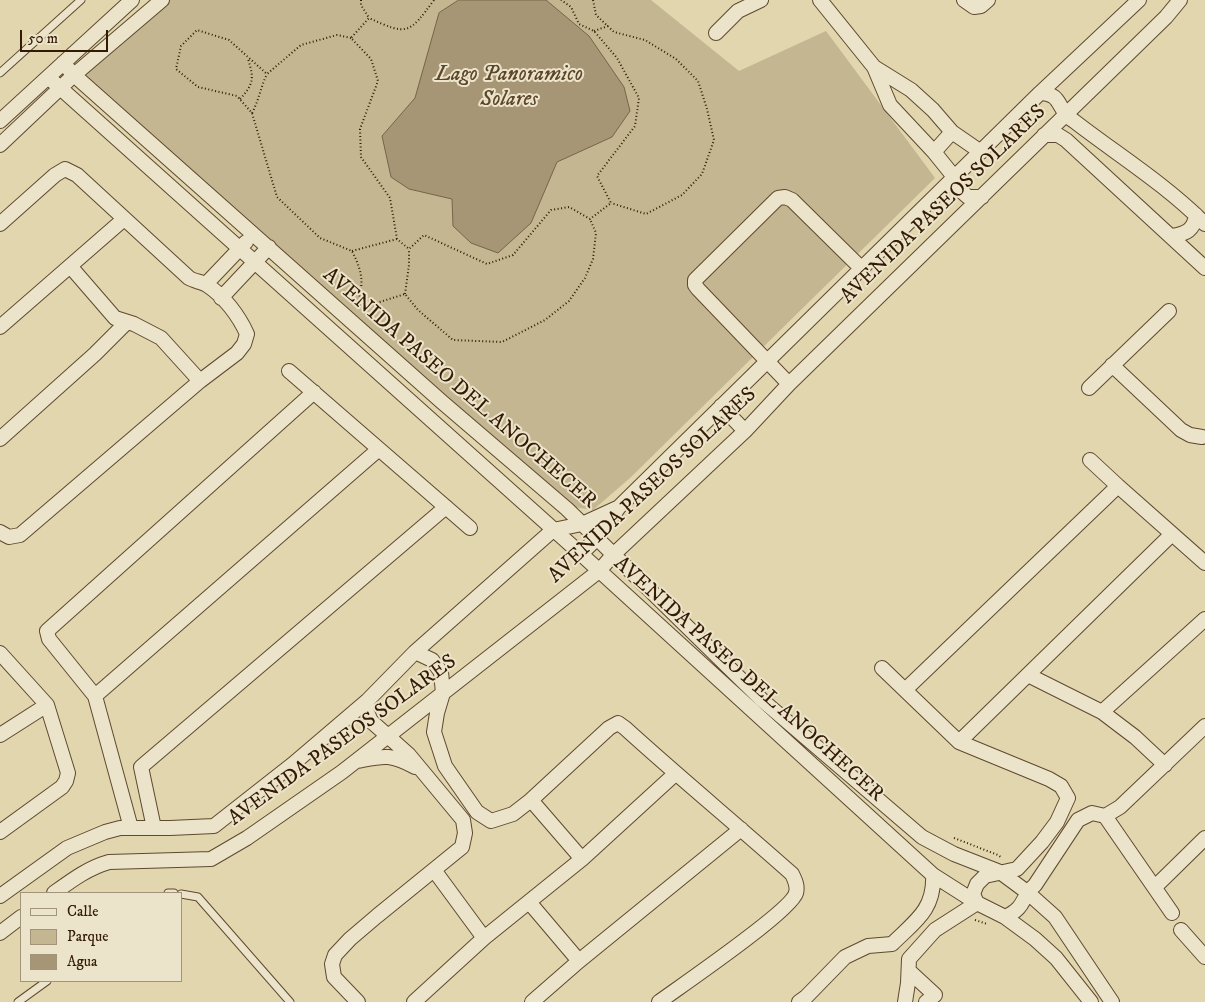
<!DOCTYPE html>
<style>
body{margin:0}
#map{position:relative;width:1205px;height:1002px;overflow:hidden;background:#e1d6ae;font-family:"IM FELL DW Pica",serif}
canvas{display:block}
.legend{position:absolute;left:20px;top:892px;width:162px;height:90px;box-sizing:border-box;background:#ece4ca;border:1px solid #a2937b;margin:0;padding:6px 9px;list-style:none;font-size:15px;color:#331a05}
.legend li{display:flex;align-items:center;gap:10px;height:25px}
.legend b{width:25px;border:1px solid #a2937b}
.scale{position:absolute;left:20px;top:30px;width:88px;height:22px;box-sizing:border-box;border:2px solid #331a05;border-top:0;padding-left:6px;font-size:15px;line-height:18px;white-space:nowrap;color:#331a05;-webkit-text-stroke:4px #ece4ca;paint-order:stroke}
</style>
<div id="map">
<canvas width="1205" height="1002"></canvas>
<ul class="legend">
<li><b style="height:6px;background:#ece4ca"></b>Calle</li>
<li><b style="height:14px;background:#c3b691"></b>Parque</li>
<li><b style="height:14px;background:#a69675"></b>Agua</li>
</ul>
<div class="scale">50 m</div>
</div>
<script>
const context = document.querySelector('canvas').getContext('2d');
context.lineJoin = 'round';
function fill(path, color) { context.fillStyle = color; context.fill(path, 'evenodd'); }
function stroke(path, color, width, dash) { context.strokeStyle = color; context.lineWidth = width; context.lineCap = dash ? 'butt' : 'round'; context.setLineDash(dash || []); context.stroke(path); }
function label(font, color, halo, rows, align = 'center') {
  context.font = font + ' "IM FELL DW Pica",serif'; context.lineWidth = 4; context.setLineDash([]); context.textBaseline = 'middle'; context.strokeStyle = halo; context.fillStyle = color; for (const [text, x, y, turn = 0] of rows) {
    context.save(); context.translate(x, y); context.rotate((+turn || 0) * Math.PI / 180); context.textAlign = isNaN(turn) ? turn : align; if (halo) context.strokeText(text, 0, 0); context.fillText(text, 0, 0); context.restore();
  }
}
fill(new Path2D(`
 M156,0H651L739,71L826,31L935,178L630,478L593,510L574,507L74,75Z`), '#c3b691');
const water = new Path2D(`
 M459,0H546L589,36L624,87L630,111L612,137L557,162L531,223L498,253L471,243L453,226L452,199L409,189L391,177L382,136L415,98L439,13Z`);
fill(water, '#a69675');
stroke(water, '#786448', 1);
const service = new Path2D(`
 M0,73L81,0
 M168,893H174
 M181,894L198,897L290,1002
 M18,1002L47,981`);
const minor = new Path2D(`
 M820,0L874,67L890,105L934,152L955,178L959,189L968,197H982
 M964,0L974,7L981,6L988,0
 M716,33L738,11L761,0
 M63,63L74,75L442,402L567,509L762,700L922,837L954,854L1000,872L1027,892L1055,917L1112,1002
 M874,67L911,90L933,110L952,132L981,152
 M48,77L581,554L933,875L977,903L1005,917L1035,939L1056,958L1091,1002
 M1040,93C1058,94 1057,102 1065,113C1067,116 1071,119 1074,121C1118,155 1165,184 1205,224
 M0,121L132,0
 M1044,135H1058L1066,140L1205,268
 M0,145L74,75L162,0
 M934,152L952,132
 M0,224L55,175L65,169L77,175L189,278C194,281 202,282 207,285C224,296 239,316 247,334L244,344L237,353L200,381L20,535L9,537L0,532
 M1172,236C1186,234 1194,230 1196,215
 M70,266L115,318L134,324L161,338L200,381
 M206,284L246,242
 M221,298L269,247
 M0,327L124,219
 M1112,365L1181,430L1190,435L1202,437
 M289,371L470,528
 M789,384L698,289L695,285V280L778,198L785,197L792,200L861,268
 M1089,388L1169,311
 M721,406L745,431
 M0,439L95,354L127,322
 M1090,460L1118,486L1205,563
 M581,554L596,539L619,507L1040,93L1139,0
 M415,652L432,660L441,672L443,693L437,713L434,732L445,766L477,812L491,821L513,814L531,800L609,728L618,723L625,728C680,778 737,825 792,874C795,880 798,886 796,893C791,911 681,986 659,1002
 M0,653L47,705L68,773L66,781L62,787L0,832
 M882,668L959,742L1049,779L1061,786L1068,798L1057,822L1042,842L1017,869L985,876L977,884L973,894L977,903L935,930L909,959L908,983L905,1002
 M1028,675L1102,712L1135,737L1165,765
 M905,690L1118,486
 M95,696L379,449
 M1102,712L1205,619
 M0,735L47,705
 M959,742L1172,534
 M357,761C383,756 390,753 415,767
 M531,800L582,859
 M1105,816L1172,913
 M131,828L95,696L49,639L47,631L314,392
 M154,828L141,767L446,507
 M434,870L484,938
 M1155,887L1205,838
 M54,893C72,880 88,868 109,862L211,859L247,838L342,772L599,571L613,555L745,431L789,384L1166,17L1180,0
 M0,896L67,848L105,832L120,828H170L214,826L293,764L368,700L415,652L553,530L582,524L617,508
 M529,902L579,961
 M1005,917C1027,907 1020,898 1035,885L1078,820L1092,813L1105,816L1120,807L1205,726
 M1181,930L1205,957
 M0,933L21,917
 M909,971L935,995L926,1002
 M358,1002L334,977L332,964L335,955L350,939L377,916L462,847L465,833L463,820L409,755L371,721L366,710L368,700
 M414,1002L484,938L582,859L675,774
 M532,1002L579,961L741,829
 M799,1002L806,997L845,957L868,946L892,944C914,922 935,910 933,875`);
stroke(service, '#5e492f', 9);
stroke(minor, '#5e492f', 16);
stroke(new Path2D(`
 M361,0V5L369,18
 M434,0C409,34 408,36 369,18L351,38L371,59L378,81L360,129L361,157L390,198L397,239L409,249L424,235L487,264L513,255L551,210L569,207L590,219L611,203L597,176L635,126L639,98L617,58L594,31L579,24L571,7L561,0
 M593,0L596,15L614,32L645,40L676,59L698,81L707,109L714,140L702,174L682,195L646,214L611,203
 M594,31L608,26
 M351,38L337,35L301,45L267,74L229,40L197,30L181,46L176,69L198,87L237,96L252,113L277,197L320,238L352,251C358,263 363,275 361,288C360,294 358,298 359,305L364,307L405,294L418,310L453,340L502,342L545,320L569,301L585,278L593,259L596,233L590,219
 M240,99C254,84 254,78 248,59
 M252,113C259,100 261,86 267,74
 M352,251L397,239
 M405,294L409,265V249
 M954,838L998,855L1002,858
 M975,920L987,924`), '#331a05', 2, [1, 2.5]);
stroke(service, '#ece4ca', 7);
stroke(minor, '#ece4ca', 14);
label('21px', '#331a05', '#ece4ca', [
 ["AVENIDA PASEOS SOLARES",944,205,-44],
 ["AVENIDA PASEO DEL ANOCHECER",459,389,41],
 ["AVENIDA PASEOS SOLARES",653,486,-43],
 ["AVENIDA PASEO DEL ANOCHECER",748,680,42],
 ["AVENIDA PASEOS SOLARES",343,741,-36]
]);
label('italic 22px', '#5b452c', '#ece4ca', [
 ["Lago Panoramico",509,75],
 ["Solares",509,100]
]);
</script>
